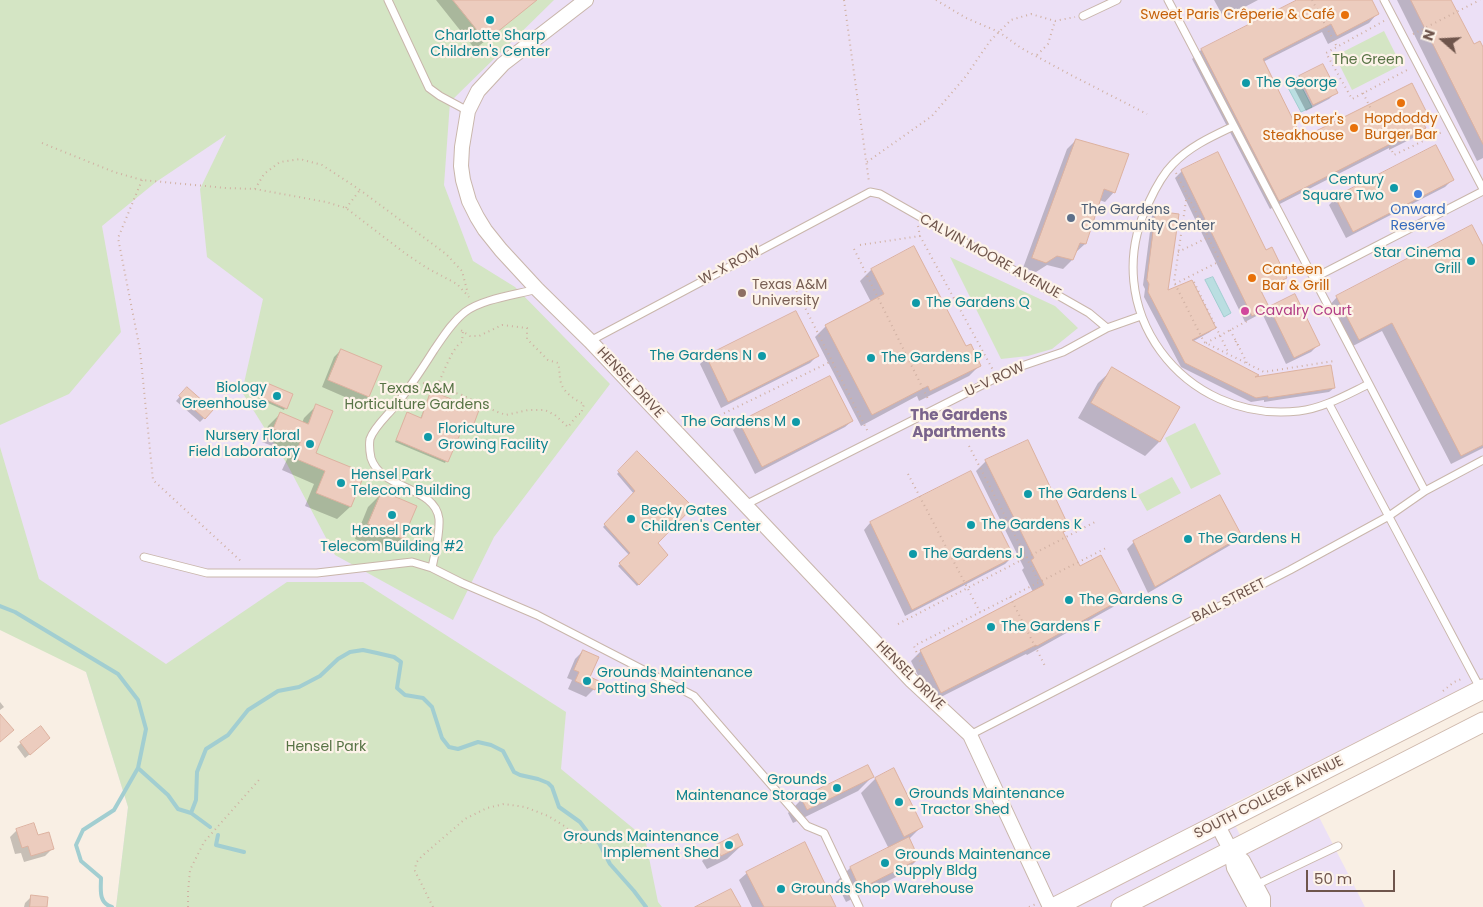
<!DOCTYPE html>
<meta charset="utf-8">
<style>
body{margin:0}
#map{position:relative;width:1483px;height:907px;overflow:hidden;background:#f9efe4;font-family:Poppins,sans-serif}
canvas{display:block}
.north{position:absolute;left:1418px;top:15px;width:50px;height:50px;-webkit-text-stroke:4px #fdf3e9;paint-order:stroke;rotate:289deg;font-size:14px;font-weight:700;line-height:20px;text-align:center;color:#6f554c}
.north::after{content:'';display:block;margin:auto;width:18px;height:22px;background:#6f554c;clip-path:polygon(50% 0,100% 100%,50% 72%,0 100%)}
.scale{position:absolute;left:1306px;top:870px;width:89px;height:22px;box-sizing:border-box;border:2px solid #6f554c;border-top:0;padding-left:6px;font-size:15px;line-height:18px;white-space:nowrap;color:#6f554c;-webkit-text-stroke:4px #fdf3e9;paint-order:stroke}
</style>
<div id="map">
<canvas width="1483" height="907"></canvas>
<div class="north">N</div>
<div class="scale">50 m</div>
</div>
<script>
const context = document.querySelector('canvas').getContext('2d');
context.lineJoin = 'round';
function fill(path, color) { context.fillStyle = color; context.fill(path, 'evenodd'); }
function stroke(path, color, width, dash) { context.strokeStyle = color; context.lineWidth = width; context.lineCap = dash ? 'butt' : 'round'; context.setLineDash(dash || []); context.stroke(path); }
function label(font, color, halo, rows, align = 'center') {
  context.font = font + ' Poppins,sans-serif'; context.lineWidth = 4.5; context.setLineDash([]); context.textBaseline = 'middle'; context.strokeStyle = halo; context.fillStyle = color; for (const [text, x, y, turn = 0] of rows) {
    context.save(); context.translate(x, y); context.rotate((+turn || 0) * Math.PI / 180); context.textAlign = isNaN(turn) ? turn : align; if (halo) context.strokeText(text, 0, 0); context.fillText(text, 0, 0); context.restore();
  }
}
fill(new Path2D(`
 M0,0H1483V679L1226,807L1249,853L1319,817L1365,907H116L128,807L86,672L0,585Z`), '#ece0f6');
fill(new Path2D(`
 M0,0H554L450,102L444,185L473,261L515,287L610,384L494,537L453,620L335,555L287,464L242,392L263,299L207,257L200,189L226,135L156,182L102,226L121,332L69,394L0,425Z
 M1384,31L1401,65L1352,90L1335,56Z
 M950,257L1055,306L1078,328L1052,349L1028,356L1001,359Z
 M1195,423L1221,474L1191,489L1165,438Z
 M0,447L39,579L166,664L287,582H363L566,712L561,769L645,838L658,902L662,907H116L128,807L86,672L0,630Z
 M1172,477L1181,493L1147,511L1138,495Z`), '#d4e5c4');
const water = new Path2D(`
 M1297,78L1312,107L1301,112L1286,84Z
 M1213,277L1231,313L1224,317L1205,280Z`);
fill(water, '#badee1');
stroke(water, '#a2ced1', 1);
fill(new Path2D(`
 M436,0H536L475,49Z
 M1214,0H1258L1224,18Z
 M1299,0H1370L1377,14L1369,23L1328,44L1322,32L1263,62L1302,139L1428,117L1422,123L1424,128L1415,137L1389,150V148L1270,209L1192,59L1201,50Z
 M1397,0H1450L1473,46L1483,50V158L1477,161Z
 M1322,66L1336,92L1329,99L1306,111L1292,84L1299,77Z
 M1076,140L1114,192L1105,202L1099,200L1085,244L1075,253L1072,260L1063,269L1047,265L1036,272L1023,268L1067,149Z
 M1182,171L1286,277L1279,284L1261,293L1268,309L1295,296L1318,345L1311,352L1286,364L1262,313L1245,322L1175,178Z
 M1452,180L1445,187L1346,238L1329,205L1336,198Z
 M1156,212L1167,292L1214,328L1210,332L1192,342L1257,375L1254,379L1334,388L1329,392L1264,402V400L1251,402L1181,367L1144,297L1145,289L1143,285L1152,216Z
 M914,248L966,348L980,365L969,376L919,401L917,396L861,426L815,337L826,326L871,302L860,281L871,270Z
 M1483,249V448L1451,464L1382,331L1349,348L1328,307L1337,297Z
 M796,313L817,356L810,363L721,408L700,364L707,357Z
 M341,350L368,397L361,404L322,387L334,357Z
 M1113,369L1178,407L1159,442L1145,456L1078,418L1098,383Z
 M267,384L285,408L284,410L259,399Z
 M183,393L204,418L200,422L176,401Z
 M430,395L471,428L469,430L462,427L445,463L395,442L406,416L420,419Z
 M316,406L314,454L363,474L350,507L337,519L305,506L314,484L282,470L290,453L262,442L268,426L280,414L302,423L304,418Z
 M852,421L845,427L755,474L733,430L740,423Z
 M637,452L657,543L667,555L637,586L618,566L629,555L603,527L634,494L617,474Z
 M986,461L1068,528L1062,534L1079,568L1123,598L1113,607L1027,655L1026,654L931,702L911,661L921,651L1033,592L1022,570L1024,568L976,471Z
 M382,493L402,538L388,552L355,539L368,507Z
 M870,523L1012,557L1005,564L905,616L864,530Z
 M1241,536L1234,543L1148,593L1127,549L1134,542Z
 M583,651L589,678L594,689L586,697L568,689L572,680L567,678L575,659Z
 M0,702L4,707L0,710Z
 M21,743H44L25,758L17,747Z
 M893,770L921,827L908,840L918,859L904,873L846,902L836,882L850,868L889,849L861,793L875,779Z
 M872,777L858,791L793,823L788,813L802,799Z
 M17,830L37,837L52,849L45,856L24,862L21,853L15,854L10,837Z
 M737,836L742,845L727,859L707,869L702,861L716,846Z
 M747,873L834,907H752L739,880Z
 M32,896L46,907H24L25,903Z`), '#0003');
stroke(new Path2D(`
 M0,606L15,612L118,674L138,700L146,729L138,768L114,810L83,830L76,845L81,861L101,878C101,889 98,903 112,907
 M138,768L168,795L178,809L191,813L196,800L197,772L206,749L228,735L248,710L278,691L299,687L320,676L338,659L350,652L363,650L377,653L394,657L401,662L397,688L405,695L423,698L432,707L442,738L449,747L458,749L478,742L491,745L503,751L514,772L520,775L538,779L548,783L552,787L559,807L580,822L589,834L599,843L610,864L634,891L646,907
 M191,813L210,827
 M218,835L216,845L244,852`), '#a2ced1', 4);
const building = new Path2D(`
 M453,0H537L486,41Z
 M1297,0H1372L1379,14L1337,36L1331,24L1263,59L1302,138L1412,83L1429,117L1422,121L1426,128L1399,142L1398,140L1279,201L1201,49Z
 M1411,0H1451L1474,44L1480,41L1483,47V144Z
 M1323,64L1338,93L1313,105L1299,76Z
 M1076,139L1129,154L1115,193L1104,189L1086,244L1080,243L1073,260L1057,256L1046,263L1032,258Z
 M1436,145L1454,180L1353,232L1335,197Z
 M1218,152L1266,250L1272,247L1287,278L1261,291L1269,307L1252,316L1181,170Z
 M1156,211L1179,214L1168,290L1192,280L1216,328L1192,340L1259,375L1255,377L1331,365L1335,388L1268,398V396L1256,398L1185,363L1148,292L1149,284L1147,280Z
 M1472,225L1483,246V445L1461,456L1392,323L1359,340L1336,296Z
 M914,246L966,346L971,344L981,366L930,391L928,386L872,415L825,325L884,294L871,269Z
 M1295,294L1320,345L1294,358L1269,307Z
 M796,311L819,356L728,402L706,356Z
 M341,349L382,366L369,397L328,380Z
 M1112,367L1180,407L1160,442L1091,403Z
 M830,376L853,421L762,467L739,422Z
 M267,383L293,394L287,409L260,397Z
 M187,387L213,410L205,419L179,396Z
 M431,391L479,410L472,429L464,425L448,462L396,440L407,412L421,418Z
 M316,404L333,411L316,453L365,473L351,507L316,493L325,471L294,458L301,440L273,429L280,412L308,424Z
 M1028,440L1070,529L1063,532L1080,566L1101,555L1124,598L1037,646L1036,645L941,693L920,650L1044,585L1031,560L1034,558L985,460Z
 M637,451L693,507L658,543L668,555L639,585L619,563L630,553L604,524L635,491L618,471Z
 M971,471L1014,557L912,610L870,522Z
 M382,491L417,506L403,539L368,524Z
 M1220,495L1242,536L1155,587L1133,541Z
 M583,650L599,657L590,677L599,681L595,690L575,681L579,672L574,670Z
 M0,714L14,730L0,742Z
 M41,726L50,738L30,755L20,742Z
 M868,765L874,777L807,810L801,798Z
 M894,768L923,827L904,837L875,778Z
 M34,823L38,835L49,832L54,849L31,856L28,846L22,848L16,829Z
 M738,834L743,845L721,856L716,845Z
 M909,837L919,859L860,889L850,867Z
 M805,842L836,907H764L746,872Z
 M731,889L741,907H695Z
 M31,895L48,897L47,907H30Z`);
fill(building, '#ecccbe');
stroke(building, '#ddb2a0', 1);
const service = new Path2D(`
 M388,0L429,88L440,96L468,111
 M1168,0L1425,491
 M1384,0L1483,189
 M1083,16L1117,0
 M1234,126C1213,136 1190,146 1173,164C1163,174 1155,189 1149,202C1096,308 1183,424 1299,411C1324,408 1346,395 1369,384
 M1314,278L1483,191
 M590,341L870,192L880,194L1089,313L1107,328
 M1329,404L1480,688
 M745,505L1016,368L1063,352L1107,328L1141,316
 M144,557L207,573H317L412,562L432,568L462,583L537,615L694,696L807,826L824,833L859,907
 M432,568C435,552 440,535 439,519C435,486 381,490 371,458C370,453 369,445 370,439C374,427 387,416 395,406C410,388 422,369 434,350C443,337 452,322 465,312C482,299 515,295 537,289
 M970,735L1290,570L1389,516L1425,491L1483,460
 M1256,885L1338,846`);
const minor = new Path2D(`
 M586,0L503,64L478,91L468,111L462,147L461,166L463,180L469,201L477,217L485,230L501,250L537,289L590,341L912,681L970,735L1050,907
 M1217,824L1231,851L1234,868L1255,907
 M1231,851L1243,861L1263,898V907`);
const secondary = new Path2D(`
 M1055,907L1483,689
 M1121,907L1483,722`);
stroke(service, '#c9b6ab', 9);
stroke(minor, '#c9b6ab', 16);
stroke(secondary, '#ceb8ac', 21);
stroke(new Path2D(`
 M844,0L869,182
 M936,0L966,18L999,32L1021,48L1069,74L1147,114
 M1312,0L1337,47
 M1384,21L1326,53L1352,99L1409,69
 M1413,34L1480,0
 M1037,55L1048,44L1055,21
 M1363,93L1394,155L1444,131
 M42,143L114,172L142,180L226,188L255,189L326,202L346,208L406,254L427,268L457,284L469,297
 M867,162L932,116L966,76L990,41L1011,20L1031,14L1055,21L1075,17
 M1176,173L1187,194L1174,282L1204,342L1264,372L1334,361
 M142,180L118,238L140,350L153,480L243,563
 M255,189L264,174L280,162L300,159L322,165L360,190L446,254L462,271L468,294
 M346,208L360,190
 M918,226L920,236L993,370
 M860,245L920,236
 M854,249L929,401
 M1178,252L1207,238
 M792,282L868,432
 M1194,282L1229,354
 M1175,284L1220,261L1187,194
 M1230,330L1236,341
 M1206,343L1249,320
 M1238,345V343L1236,341L1235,344L1238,345L1247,363
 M423,383L462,395L495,411L506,415L528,410H545L555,415L568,427L578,414H581L584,404C575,400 564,393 561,383C559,376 560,370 558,363L548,360L527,339V328L502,325L479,336H470L459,329
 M437,386C443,375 452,347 462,342L463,331
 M706,422L832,361
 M969,446L1039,582
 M908,474L980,612
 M1010,597L1045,666
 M898,624L1095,522
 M919,670L922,666L914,646L1108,547
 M1443,691L1454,682L1464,678
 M188,907V892L190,870L204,842L259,780
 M433,907L415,871L416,863L422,856L465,819L487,808L504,804L525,807L548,816L566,827L583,845
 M1029,907L1036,904`), '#d0b0a2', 2, [1, 4]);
stroke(service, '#fff', 7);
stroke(minor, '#fff', 14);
stroke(secondary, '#fff', 19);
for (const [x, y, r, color] of [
 [1345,15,5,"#e8710a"],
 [490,20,5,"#0f9aa8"],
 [1246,83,5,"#0f9aa8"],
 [1401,103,5,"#e8710a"],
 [1354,128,5,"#e8710a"],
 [1394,188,5,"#0f9aa8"],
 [1418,194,5,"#3f7fe0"],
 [1071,218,5,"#5c6f8a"],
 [1471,261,5,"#0f9aa8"],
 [1252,278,5,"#e8710a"],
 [742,293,5,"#8d6e63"],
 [916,303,5,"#0f9aa8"],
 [1245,311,5,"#d1479c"],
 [762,356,5,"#0f9aa8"],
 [871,358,5,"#0f9aa8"],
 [277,396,5,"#0f9aa8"],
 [796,422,5,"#0f9aa8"],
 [428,437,5,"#0f9aa8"],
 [310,444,5,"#0f9aa8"],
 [341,483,5,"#0f9aa8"],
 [1028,494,5,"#0f9aa8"],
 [392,515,5,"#0f9aa8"],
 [631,519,5,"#0f9aa8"],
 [971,525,5,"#0f9aa8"],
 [1188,539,5,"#0f9aa8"],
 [913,554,5,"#0f9aa8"],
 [1069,600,5,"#0f9aa8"],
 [991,627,5,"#0f9aa8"],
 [587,681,5,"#0f9aa8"],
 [837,788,5,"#0f9aa8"],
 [899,802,5,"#0f9aa8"],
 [729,845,5,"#0f9aa8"],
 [885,863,5,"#0f9aa8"],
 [781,889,5,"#0f9aa8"]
]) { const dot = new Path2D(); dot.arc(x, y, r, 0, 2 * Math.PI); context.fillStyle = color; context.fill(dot); stroke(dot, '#fdf3e9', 2); }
label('14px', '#c56008', '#fdf3e9', [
 ["Sweet Paris Crêperie & Café",1335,15],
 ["Hopdoddy",1401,119,"center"],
 ["Burger Bar",1401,135,"center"],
 ["Porter's",1344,120],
 ["Steakhouse",1344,136],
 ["Canteen",1262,270,"left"],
 ["Bar & Grill",1262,286,"left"]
], 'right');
label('14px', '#0d838f', '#fdf3e9', [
 ["Charlotte Sharp",490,36,"center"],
 ["Children's Center",490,52,"center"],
 ["The George",1256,83],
 ["Century",1384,180,"right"],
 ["Square Two",1384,196,"right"],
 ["Star Cinema",1461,253,"right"],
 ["Grill",1461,269,"right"],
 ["The Gardens Q",926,303],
 ["The Gardens N",752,356,"right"],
 ["The Gardens P",881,358],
 ["Biology",267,388,"right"],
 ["Greenhouse",267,404,"right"],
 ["The Gardens M",786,422,"right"],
 ["Floriculture",438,429],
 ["Growing Facility",438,445],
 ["Nursery Floral",300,436,"right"],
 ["Field Laboratory",300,452,"right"],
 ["Hensel Park",351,475],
 ["Telecom Building",351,491],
 ["The Gardens L",1038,494],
 ["Becky Gates",641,511],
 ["Children's Center",641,527],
 ["The Gardens K",981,525],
 ["Hensel Park",392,531,"center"],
 ["Telecom Building #2",392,547,"center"],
 ["The Gardens H",1198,539],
 ["The Gardens J",923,554],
 ["The Gardens G",1079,600],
 ["The Gardens F",1001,627],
 ["Grounds Maintenance",597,673],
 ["Potting Shed",597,689],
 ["Grounds",827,780,"right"],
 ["Maintenance Storage",827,796,"right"],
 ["Grounds Maintenance",909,794],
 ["- Tractor Shed",909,810],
 ["Grounds Maintenance",719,837,"right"],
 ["Implement Shed",719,853,"right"],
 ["Grounds Maintenance",895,855],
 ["Supply Bldg",895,871],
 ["Grounds Shop Warehouse",791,889]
], 'left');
label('14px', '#577345', '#fdf3e9', [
 ["The Green",1368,60],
 ["Texas A&M",417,389],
 ["Horticulture Gardens",417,405],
 ["Hensel Park",326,747]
]);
label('14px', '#4e5e75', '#fdf3e9', [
 ["The Gardens",1081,210],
 ["Community Center",1081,226]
], 'left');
label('14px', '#366cbe', '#fdf3e9', [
 ["Onward",1418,210],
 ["Reserve",1418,226]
]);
label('14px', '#6f554c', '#fdf3e9', [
 ["CALVIN MOORE AVENUE",990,257,29],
 ["W-X ROW",730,266,-28],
 ["U-V ROW",995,380,-25],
 ["HENSEL DRIVE",630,383,47],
 ["BALL STREET",1229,601,-27],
 ["HENSEL DRIVE",910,676,45],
 ["SOUTH COLLEGE AVENUE",1269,798,-27]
]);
label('14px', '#785e54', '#fdf3e9', [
 ["Texas A&M",752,285],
 ["University",752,301]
], 'left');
label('14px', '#b23c85', '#fdf3e9', [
 ["Cavalry Court",1255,311]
], 'left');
label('bold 15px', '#7a648c', '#fdf3e9', [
 ["The Gardens",959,416],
 ["Apartments",959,433]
]);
</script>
